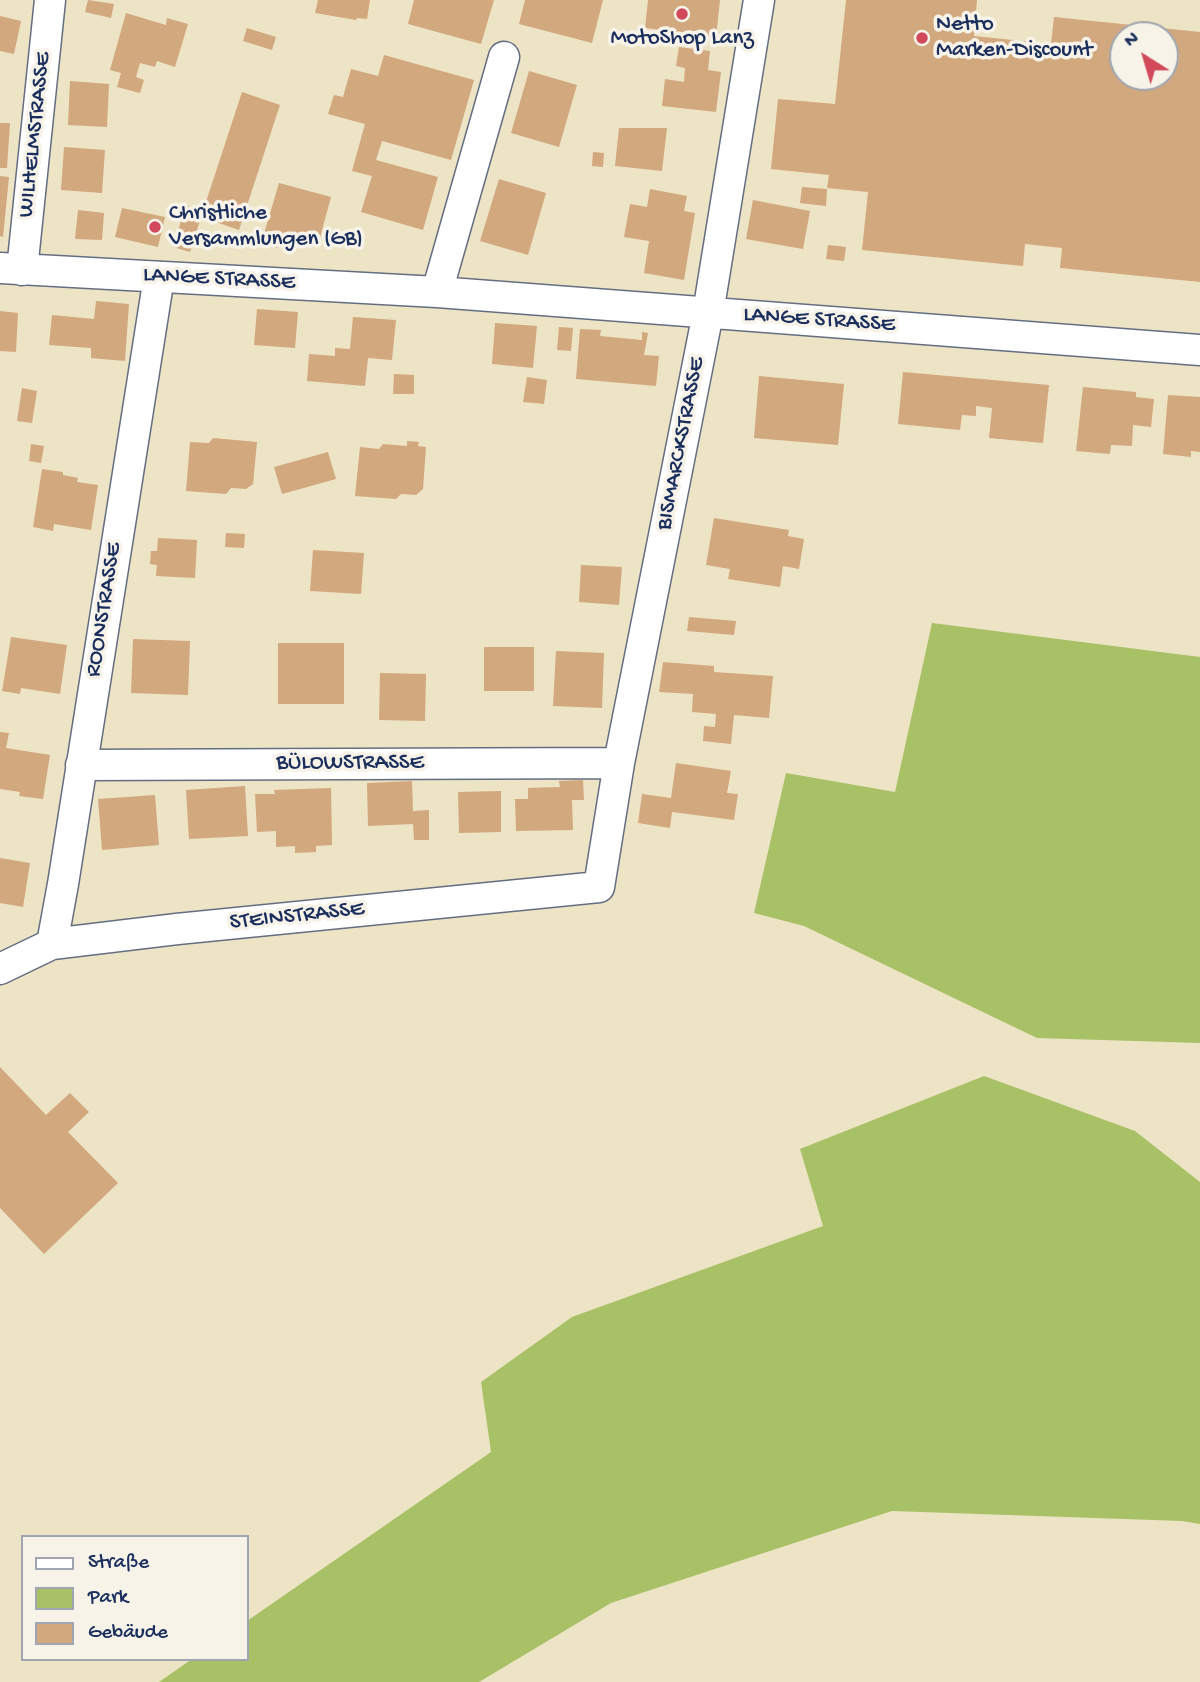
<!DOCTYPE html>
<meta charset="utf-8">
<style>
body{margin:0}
#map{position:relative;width:1200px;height:1682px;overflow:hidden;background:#ede3c5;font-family:"Gochi Hand",sans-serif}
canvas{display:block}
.legend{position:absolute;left:21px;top:1535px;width:228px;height:126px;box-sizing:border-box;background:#f7f3e8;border:2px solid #9fa5b1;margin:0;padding:9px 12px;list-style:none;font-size:21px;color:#1b2f5e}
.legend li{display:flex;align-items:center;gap:14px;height:35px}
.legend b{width:35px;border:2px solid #9fa5b1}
.north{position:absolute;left:1109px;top:21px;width:70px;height:70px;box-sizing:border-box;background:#f7f3e8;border:2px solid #9fa5b1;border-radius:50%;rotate:323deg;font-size:19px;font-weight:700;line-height:28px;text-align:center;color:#1b2f5e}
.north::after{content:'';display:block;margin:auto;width:24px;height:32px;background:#d1495b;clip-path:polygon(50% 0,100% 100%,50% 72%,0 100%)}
</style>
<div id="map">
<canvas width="1200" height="1682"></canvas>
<ul class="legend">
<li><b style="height:9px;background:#fff"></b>Straße</li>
<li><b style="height:19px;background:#a8c167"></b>Park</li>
<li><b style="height:19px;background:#d2a87f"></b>Gebäude</li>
</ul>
<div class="north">N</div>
</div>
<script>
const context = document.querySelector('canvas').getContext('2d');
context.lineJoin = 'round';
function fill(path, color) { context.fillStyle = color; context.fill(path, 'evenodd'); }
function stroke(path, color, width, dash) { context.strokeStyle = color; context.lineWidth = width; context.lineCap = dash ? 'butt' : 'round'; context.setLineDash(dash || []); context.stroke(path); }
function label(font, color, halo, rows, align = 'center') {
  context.font = font + ' "Gochi Hand",sans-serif'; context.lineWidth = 7; context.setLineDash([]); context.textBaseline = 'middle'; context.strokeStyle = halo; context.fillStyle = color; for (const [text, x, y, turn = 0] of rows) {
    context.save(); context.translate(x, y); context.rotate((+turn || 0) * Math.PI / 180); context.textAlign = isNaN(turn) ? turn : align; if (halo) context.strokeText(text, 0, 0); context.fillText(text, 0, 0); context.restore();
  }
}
fill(new Path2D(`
 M932,623L1200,657V1043L1037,1038L804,926L754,913L786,773L895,792Z
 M984,1076L1135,1131L1200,1182V1524L1182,1521L892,1511L611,1603L479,1682H159L192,1659H247V1621L491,1452L481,1382L572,1317L823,1226L800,1149Z`), '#a8c167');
fill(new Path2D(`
 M88,0L114,4L111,18L85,12Z
 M318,0H370L367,19L357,18L356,20L315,13Z
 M414,0H494L481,44L408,24Z
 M525,0H603L592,43L519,24Z
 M648,0H720L716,37L645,28Z
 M846,0H977L974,36L1051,44L1054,17L1200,32V282L1060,268L1062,248L1025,244L1023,266L862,250L868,192L827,188L829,175L771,169L778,99L835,104ZM1123,35H1165V77H1123Z
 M126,13L166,25L167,18L188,24L175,67L157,61L155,67L140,63L136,77L144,80L140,93L117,87L121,73L110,70Z
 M0,16L21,21L14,54L0,51Z
 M247,28L276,37L272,50L243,41Z
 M679,47L710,51L708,70L721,72L716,112L662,106L665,79L684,82L685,68L676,66Z
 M384,55L474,80L451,160L382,141L376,160L438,177L423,230L361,212L372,176L352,171L365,124L328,114L334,95L343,97L351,69L378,76Z
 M529,71L577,85L559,147L511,133Z
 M70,81L109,84L107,127L68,125Z
 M242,92L280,105L239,230L201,217L190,252L173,247L186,205L203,211Z
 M0,123H10L7,168H0Z
 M619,128H667L662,171L615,166Z
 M64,147L105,150L102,193L61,190Z
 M593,152L604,153L603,167L592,166Z
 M0,176L9,177L3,237L0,236Z
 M499,179L546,193L528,255L480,241Z
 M279,183L331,197L318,245L281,234L277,248L261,244Z
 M802,187L827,189L826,206L800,203Z
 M650,189L687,196L684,211L695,213L684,280L644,273L649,241L624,237L630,204L647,207Z
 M753,200L810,211L803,249L746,239Z
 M122,208L165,217L158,247L115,237Z
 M78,210L104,213L102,240L75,239Z
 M828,245L846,247L844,261L826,259Z
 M96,301L129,304L125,361L91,358V348L49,345L52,315L94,319Z
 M257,309L298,312L295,348L254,345Z
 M0,311L18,313L16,352L0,351Z
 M353,317L396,320L392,360L368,358L365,386L307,381L309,354L335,356V348L350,349Z
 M495,323L537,326L533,368L492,364Z
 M559,327L573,328L571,351L557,350Z
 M580,329L601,330L600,336L642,340V332L648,333L644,355L659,356L656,386L576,379Z
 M903,372L1049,385L1043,443L989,438L992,408L976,406V416L962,415L960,430L898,424Z
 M394,374L414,375V394H393Z
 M759,376L844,384L838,445L754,438Z
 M527,377L547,380L544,404L523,402Z
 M1083,387L1136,392V397L1154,399L1151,427L1133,425L1132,446L1111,445L1110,454L1076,451Z
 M22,388L37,391L32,423L17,421Z
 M1168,395L1200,397V452L1191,451V457L1163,454Z
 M213,438L257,442L253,484L246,489L231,488L226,494L186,491L190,442L209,443Z
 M407,441L419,442L418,446L426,447L423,489L416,495L401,494L396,499L355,496L360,447L379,449L383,444L407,446Z
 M31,444L44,446L41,463L29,461Z
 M328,452L336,479L282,494L274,467Z
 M42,469L63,472V475L78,478L77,482L98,485L91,530L54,524L53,531L33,527Z
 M714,518L789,530L788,536L804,539L799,569L783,566L780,587L728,579L730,569L706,565Z
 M226,533L245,534L244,548L225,547Z
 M158,538L197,540L195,578L156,576L157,565L150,564L151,551H157Z
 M313,550L364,553L361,594L310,591Z
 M581,565L622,567L619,605L579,602Z
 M689,617L736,621L734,635L687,631Z
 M11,637L67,645L60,694L21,688L20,694L2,691Z
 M133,639L190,641L188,695L131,693Z
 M278,643H344V704H278Z
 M484,647H534V691H484Z
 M556,651L604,653L602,708L553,706Z
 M663,662L714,666V672L773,676L769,718L734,715L731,744L703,741L704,726L715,727L716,714L692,712L693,694L659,692Z
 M380,673L426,674L425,721L379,720Z
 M0,732L9,733L6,748L50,755L43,799L19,796L20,792L0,789Z
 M676,763L731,771L727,793L738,794L734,820L672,812L670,828L638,823L642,794L671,798Z
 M583,780L584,800H572L573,830L516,831L515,799H528V788L560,787L559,781Z
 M412,781L413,811L429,810V840H414L413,824L368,826L367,783Z
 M245,786L248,836L189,839L186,790Z
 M331,788L332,845L316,846V852L295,853V846L276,847V831L257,832L255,794H275L274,790Z
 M501,791V832L459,833L458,792Z
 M155,795L159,845L102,850L98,799Z
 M0,858L30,863L23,907L0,903Z
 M0,1067L46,1115L70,1093L89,1112L68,1132L118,1183L44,1254L0,1208Z`), '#d2a87f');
const minor = new Path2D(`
 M0,268L437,292L1200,350
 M22,270L50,0
 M437,292L504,57
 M81,765L619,763
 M52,944L63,884L159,277
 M0,969L52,944L177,929L599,887L619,763L708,313L759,0`);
stroke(minor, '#646e82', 33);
stroke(minor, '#fff', 30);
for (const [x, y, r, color] of [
 [682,14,7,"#d1495b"],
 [922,38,7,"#d1495b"],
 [155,227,7,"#d1495b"]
]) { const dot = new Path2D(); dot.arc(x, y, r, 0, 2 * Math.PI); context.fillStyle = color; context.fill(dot); stroke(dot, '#f7f3e8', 2.5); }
label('23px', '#1b2f5e', '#f7f3e8', [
 ["Netto",936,25],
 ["Marken-Discount",936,51],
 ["MotoShop Lanz",682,39,"center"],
 ["Christliche",169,214],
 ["Versammlungen (GB)",169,240]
], 'left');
label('23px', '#1b2f5e', '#f7f3e8', [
 ["WILHELMSTRASSE",36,135,-84],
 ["LANGE STRASSE",219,280,3],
 ["LANGE STRASSE",819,321,4],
 ["BISMARCKSTRASSE",682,444,-79],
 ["ROONSTRASSE",105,610,-81],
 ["BÜLOWSTRASSE",350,764],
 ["STEINSTRASSE",297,917,-6]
]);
</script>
